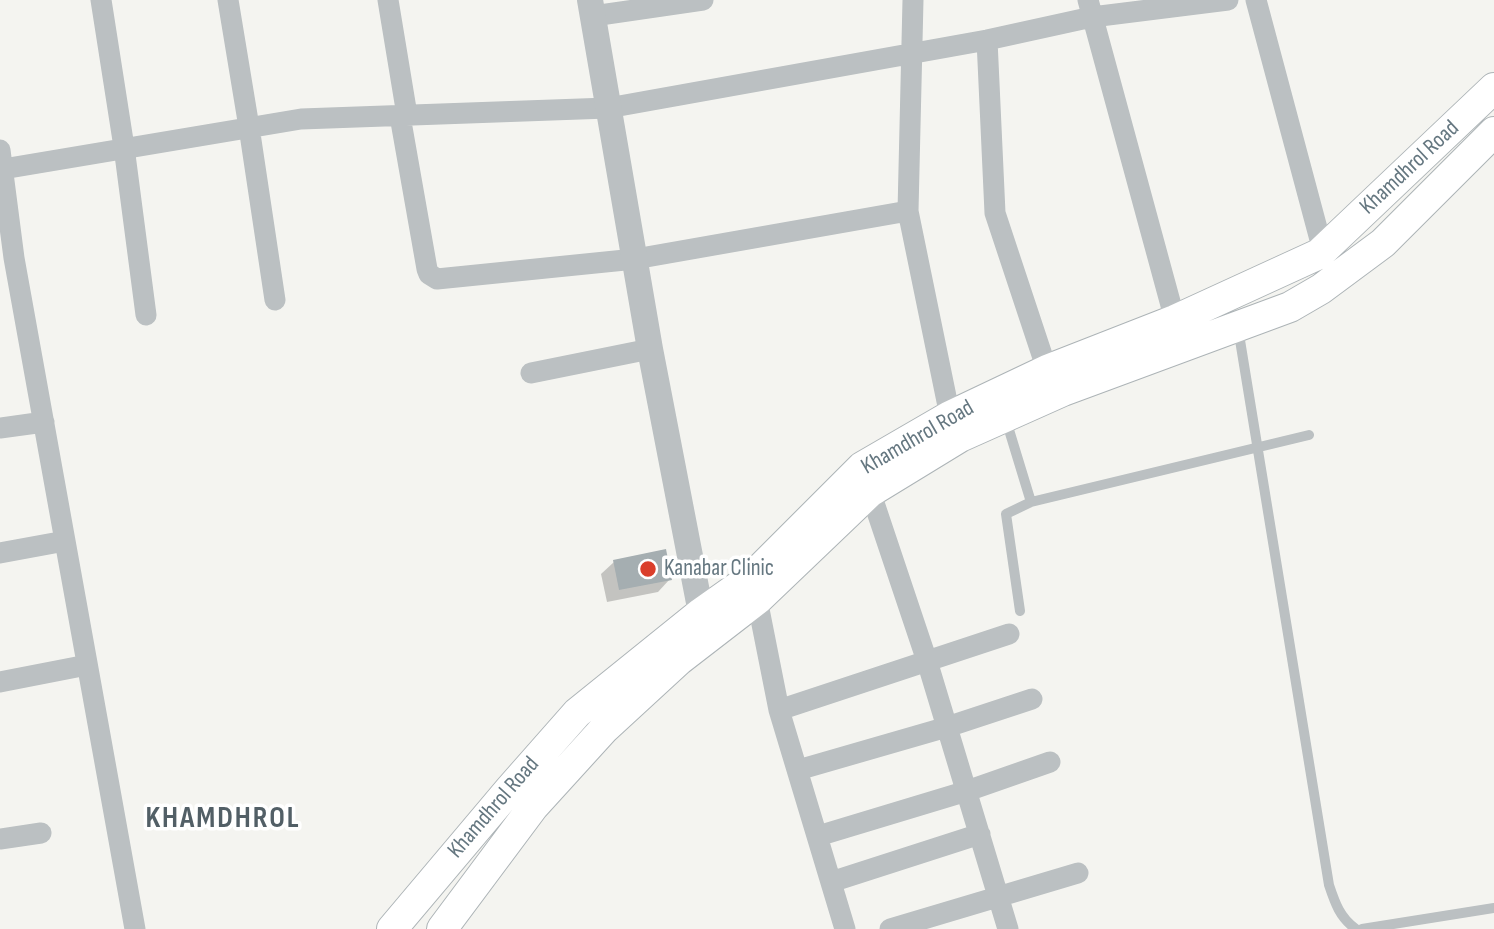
<!DOCTYPE html>
<style>
body{margin:0}
canvas{display:block;background:#f4f4f0}
</style>
<canvas width="1494" height="929"></canvas>
<script>
const context = document.querySelector('canvas').getContext('2d');
context.lineJoin = 'round';
function fill(path, color) { context.fillStyle = color; context.fill(path, 'evenodd'); }
function stroke(path, color, width, dash) { context.strokeStyle = color; context.lineWidth = width; context.lineCap = dash ? 'butt' : 'round'; context.setLineDash(dash || []); context.stroke(path); }
function label(font, color, halo, rows, align = 'center') {
  context.font = font + ' "Sofia Sans Condensed",sans-serif'; context.lineWidth = 7; context.setLineDash([]); context.textBaseline = 'middle'; context.strokeStyle = halo; context.fillStyle = color; for (const [text, x, y, turn = 0] of rows) {
    context.save(); context.translate(x, y); context.rotate((+turn || 0) * Math.PI / 180); context.textAlign = isNaN(turn) ? turn : align; if (halo) context.strokeText(text, 0, 0); context.fillText(text, 0, 0); context.restore();
  }
}
fill(new Path2D(`
 M614,562L670,579L658,592L607,602L601,574Z`), '#0003');
fill(new Path2D(`
 M666,549L672,580L619,590L613,560Z`), '#a5aeb1');
const secondary = new Path2D(`
 M392,929L510,789L577,713L701,613L752,577L862,467L950,416L1047,370L1175,320L1319,254L1494,88
 M442,929L533,807L604,729L679,660L758,599L870,492L960,437L1063,391L1290,307L1321,289L1383,243L1494,132`);
stroke(secondary, '#adb4b7', 32);
stroke(new Path2D(`
 M1238,328L1329,885C1335,903 1340,918 1356,929
 M1006,420L1031,502L1309,435
 M1020,611L1006,514L1031,502
 M1362,929L1494,908`), '#bbc0c2', 10);
stroke(new Path2D(`
 M101,0L124,147L146,315
 M228,0L249,127L275,300
 M388,0L407,115
 M913,0L908,211L950,416
 M1088,0L1175,320
 M1256,0L1326,262
 M593,16L703,0
 M987,40L995,213L1047,370
 M400,116L427,269L429,274L437,279L635,259L908,211
 M0,150L14,258L135,929
 M3,169L301,119L608,108L987,40L1092,17L1228,0
 M531,373L650,349
 M0,428L44,422
 M867,482L927,661L1008,929
 M0,553L65,541
 M755,589L779,710L845,929
 M0,682L87,665
 M779,710L1009,634
 M798,770L947,727L1032,699
 M818,836L967,791L1050,762
 M0,839L41,833
 M831,882L980,834
 M890,929L1078,873`), '#bbc0c2', 21);
stroke(new Path2D(`
 M590,0L650,349L701,613`), '#bbc0c2', 26);
stroke(secondary, '#fff', 30);
for (const [x, y, r, color] of [
 [648,569,9,"#da3e2b"]
]) { const dot = new Path2D(); dot.arc(x, y, r, 0, 2 * Math.PI); context.fillStyle = color; context.fill(dot); stroke(dot, '#fff', 2.5); }
label('23px', '#657780', '#fff', [
 ["Khamdhrol Road",1410,168,-43],
 ["Khamdhrol Road",918,438,-30],
 ["Khamdhrol Road",494,808,-49]
]);
label('23px', '#657780', '#fff', [
 ["Kanabar Clinic",664,569]
], 'left');
context.letterSpacing = '2px';
label('bold 30px', '#525f66', '#fff', [
 ["KHAMDHROL",223,819]
]);
context.letterSpacing = '0px';
</script>
